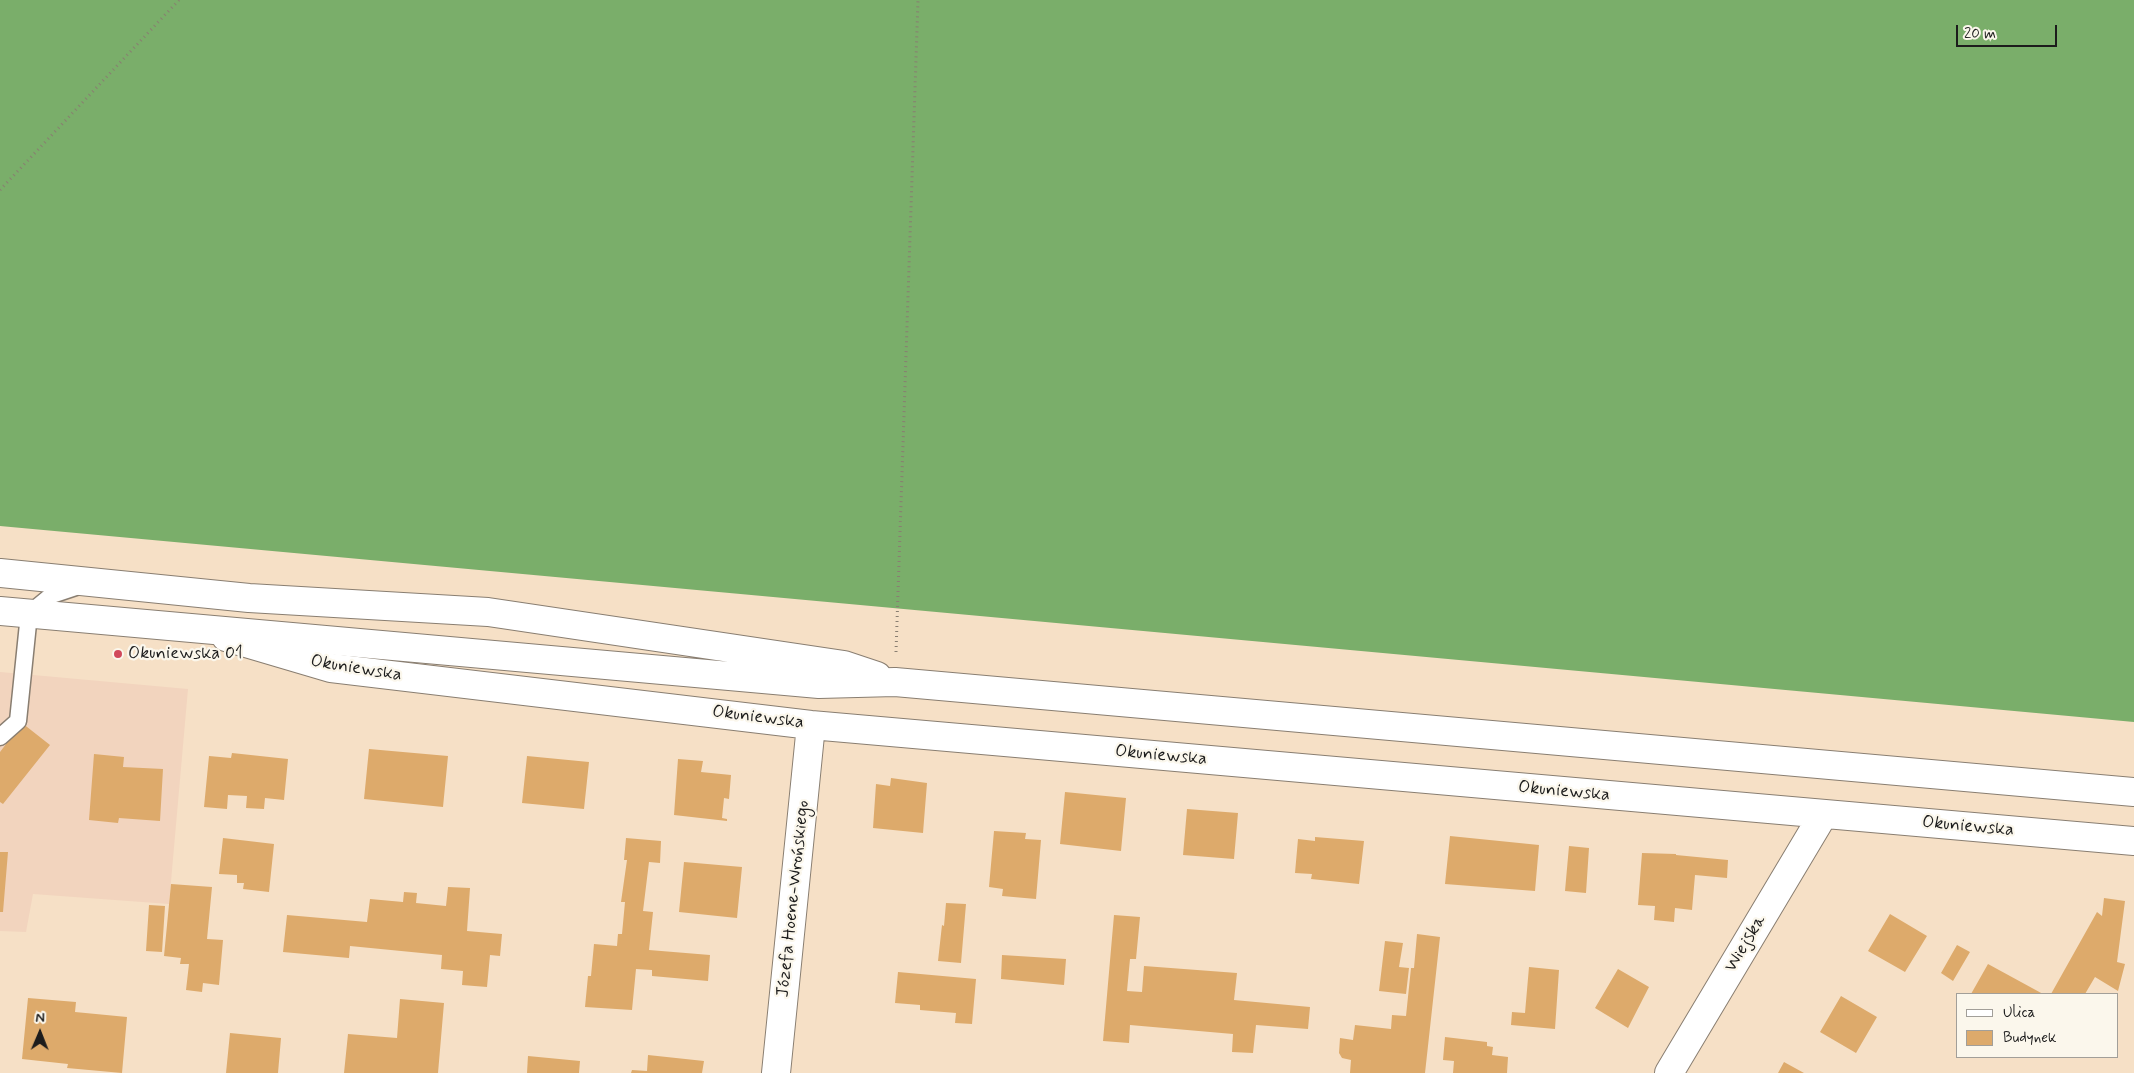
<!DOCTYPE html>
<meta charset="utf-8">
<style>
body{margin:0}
#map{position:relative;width:2134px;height:1073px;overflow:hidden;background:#f6e0c6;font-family:Mynerve,sans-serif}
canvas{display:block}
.legend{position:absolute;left:1956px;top:993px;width:162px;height:65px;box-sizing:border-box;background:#fbf7ec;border:1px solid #a29f99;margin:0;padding:6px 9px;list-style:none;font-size:15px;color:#1c1c1c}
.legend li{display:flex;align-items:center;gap:10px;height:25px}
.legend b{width:25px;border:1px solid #a29f99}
.north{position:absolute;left:15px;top:1008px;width:50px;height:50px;-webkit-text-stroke:4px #fbf7ec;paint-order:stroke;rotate:1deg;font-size:14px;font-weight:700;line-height:20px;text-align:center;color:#1c1c1c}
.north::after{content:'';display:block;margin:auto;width:18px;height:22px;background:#1c1c1c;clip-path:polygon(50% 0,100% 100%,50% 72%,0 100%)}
.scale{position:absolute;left:1956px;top:25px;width:101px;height:22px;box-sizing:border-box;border:2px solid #1c1c1c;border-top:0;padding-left:6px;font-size:15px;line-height:18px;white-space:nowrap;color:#1c1c1c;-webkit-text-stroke:4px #fbf7ec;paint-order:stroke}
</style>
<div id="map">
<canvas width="2134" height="1073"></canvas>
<ul class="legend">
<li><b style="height:6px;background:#fff"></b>Ulica</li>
<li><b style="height:14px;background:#ddaa6b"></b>Budynek</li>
</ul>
<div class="north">N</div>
<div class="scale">20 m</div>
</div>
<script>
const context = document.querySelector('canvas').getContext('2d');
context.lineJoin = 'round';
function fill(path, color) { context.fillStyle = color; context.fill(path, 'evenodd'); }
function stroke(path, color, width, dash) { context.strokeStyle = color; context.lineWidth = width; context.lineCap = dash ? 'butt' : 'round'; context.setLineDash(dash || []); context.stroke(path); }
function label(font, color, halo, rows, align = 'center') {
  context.font = font + ' Mynerve,sans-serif'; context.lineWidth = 4.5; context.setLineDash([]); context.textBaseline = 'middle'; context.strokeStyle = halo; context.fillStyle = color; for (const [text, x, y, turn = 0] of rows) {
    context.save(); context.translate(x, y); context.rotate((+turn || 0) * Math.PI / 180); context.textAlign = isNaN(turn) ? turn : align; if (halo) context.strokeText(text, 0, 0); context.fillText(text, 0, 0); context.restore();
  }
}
fill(new Path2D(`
 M0,672L188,689L169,904L33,894L26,932L0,931Z`), '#f2d4be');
fill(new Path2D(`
 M0,0H2134V722L0,526Z`), '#7aae6a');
fill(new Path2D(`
 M22,723L50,745L3,804L0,802V752Z
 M369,749L448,756L443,807L364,799Z
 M232,753L288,759L284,800L265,798L264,809L246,808L247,796L228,795L227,809L204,807L209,756L231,758Z
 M94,754L124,757L123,767L163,769L160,821L119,818L118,823L89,820Z
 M527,756L589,762L584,809L522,803Z
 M678,759L703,761L701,772L731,775L729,799L724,798L722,818L727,819V821L674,815Z
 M891,778L927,783L923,833L873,828L876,784L890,786Z
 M1065,792L1126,798L1121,851L1060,844Z
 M1187,809L1238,813L1234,859L1183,855Z
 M994,831L1026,833L1025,839L1041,840L1036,899L1002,896L1003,889L989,887Z
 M1450,836L1539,845L1535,891L1445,884Z
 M1315,837L1364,841L1359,884L1311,879L1312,874L1295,873L1298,839L1315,841Z
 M223,838L274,844L269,892L243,889L244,883H237V875L219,874Z
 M626,838L661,841L660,863L649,862L643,911L653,912L649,950L710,955L708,981L652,976V970L636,969L632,1010L585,1007L588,976H591L594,944L617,946L618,934H622L625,902H621L627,860H624Z
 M1569,846L1589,848L1586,893L1565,891Z
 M0,852H8L3,912H0Z
 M1642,853L1676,854V855L1728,860L1727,878L1695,875L1692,910L1675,908L1674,922L1654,920L1655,906L1638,905Z
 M684,862L742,867L737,918L679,912Z
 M171,884L212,887L207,939L223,940L219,985L203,983L202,992L186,990L189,964H180L181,958L164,956Z
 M448,887L470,888L467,931L502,934L500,956L490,955L487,987L462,985L463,971L441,969L442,955L350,946L349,958L283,952L287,915L367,922L370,899L403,902L404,892L417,893L416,903L446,906Z
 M2104,898L2125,901L2117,962L2125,964L2118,991L2095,977L2085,994H2051L2097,912L2102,916Z
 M946,903L966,904L961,963L938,961L942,925L944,926Z
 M149,905L165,906L162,952L146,951Z
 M1890,914L1927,936L1905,972L1868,951Z
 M1114,915L1140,917L1136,959H1130L1127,991L1142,992L1144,966L1237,973L1234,1000L1310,1007L1308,1029L1256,1025L1253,1053L1232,1052L1233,1034L1130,1025L1129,1043L1103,1041Z
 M1417,934L1440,937L1425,1073H1350L1351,1060L1342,1058L1339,1053L1340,1038L1353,1040L1355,1025L1391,1029L1392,1015L1406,1016L1411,968H1414Z
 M1385,941L1403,943L1399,967L1409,968L1406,994L1379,991Z
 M1957,945L1970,952L1953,981L1941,973Z
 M1002,955L1066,959L1064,985L1001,979Z
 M1988,964L2043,994H1971Z
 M1529,967L1559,970L1555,1029L1511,1025L1512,1012L1525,1013Z
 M1618,969L1649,987L1628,1028L1595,1008Z
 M898,972L976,979L972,1024L955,1023L956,1013L920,1010V1005L895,1003Z
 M1841,996L1877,1017L1856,1053L1820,1032Z
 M28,998L76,1002L75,1012L127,1017L122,1073L67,1068L68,1064L22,1059Z
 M400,999L444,1003L438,1073H344L348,1034L397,1038Z
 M230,1033L281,1038L278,1073H226Z
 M1445,1037L1487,1042V1046L1493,1047L1492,1055L1508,1057L1507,1073H1453L1454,1061L1443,1060Z
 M648,1055L704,1061L702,1073H631L632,1070L647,1071Z
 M528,1056L580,1061L579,1073H527Z
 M1784,1062L1804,1073H1778Z`), '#ddaa6b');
const service = new Path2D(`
 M0,737L18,721L29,614L52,595L79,586`);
const minor = new Path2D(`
 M226,637L331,668L811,725L2134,841
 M776,1073L811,725
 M1669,1073L1823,815`);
const secondary = new Path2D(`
 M0,573L249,598L488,612L844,665L877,676
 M0,611L819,684L895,682L2134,792`);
stroke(service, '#897e71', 19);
stroke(minor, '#897e71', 30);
stroke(secondary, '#897e71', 30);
stroke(new Path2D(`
 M0,190L179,0
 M896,652L918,0`), '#897e71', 3, [1, 4]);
stroke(service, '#fff', 16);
stroke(minor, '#fff', 28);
stroke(secondary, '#fff', 28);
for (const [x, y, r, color] of [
 [118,654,5,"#d1495b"]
]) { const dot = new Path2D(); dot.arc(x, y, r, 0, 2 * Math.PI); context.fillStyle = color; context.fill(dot); stroke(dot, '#fbf7ec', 2); }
label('18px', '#1c1c1c', '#fbf7ec', [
 ["Okuniewska 01",128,654]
], 'left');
label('18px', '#1c1c1c', '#fbf7ec', [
 ["Okuniewska",356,669,9],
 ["Okuniewska",758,718,7],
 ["Okuniewska",1161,756,5],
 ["Okuniewska",1564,792,5],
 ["Okuniewska",1968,827,5],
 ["Józefa Hoene-Wrońskiego",794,899,-84],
 ["Wiejska",1746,944,-59]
]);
</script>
